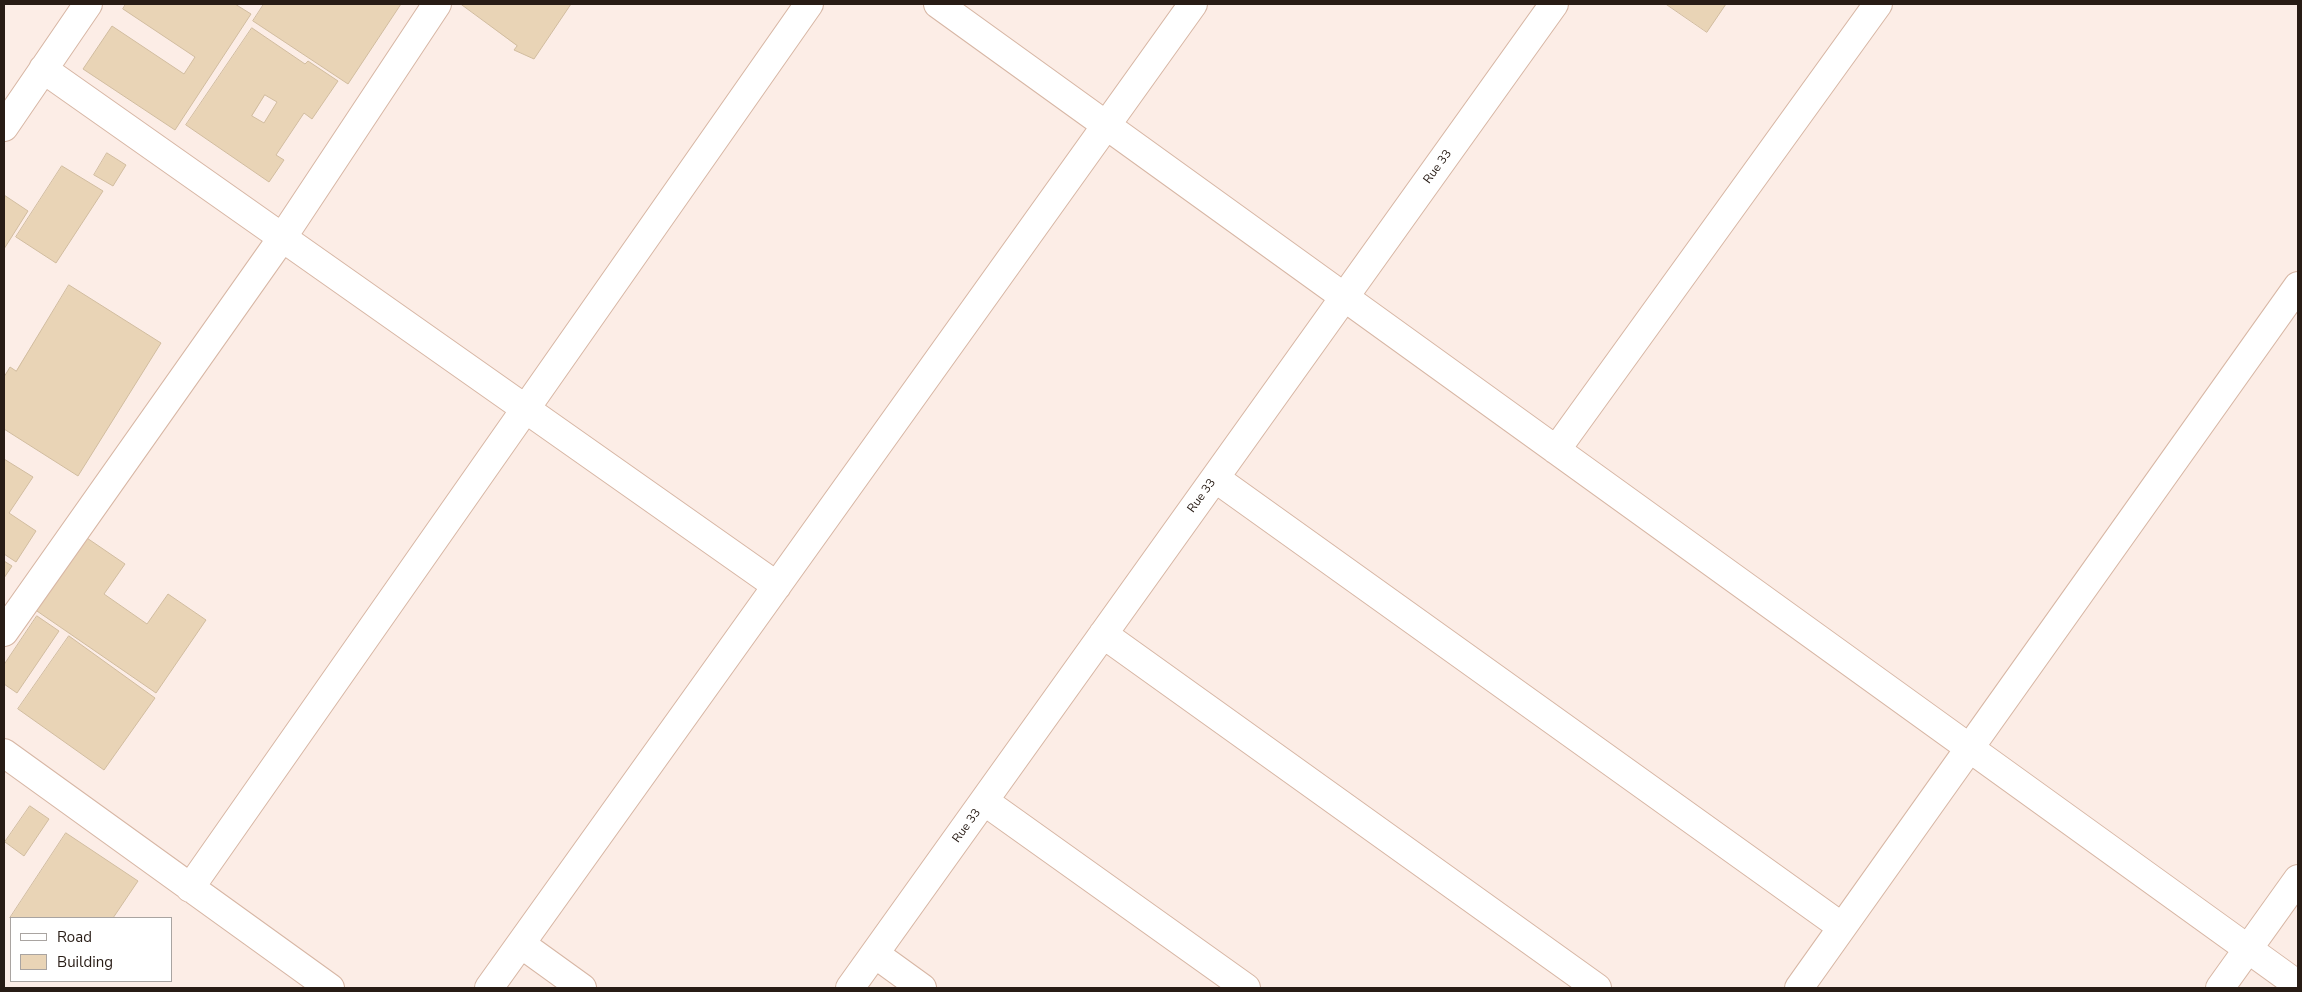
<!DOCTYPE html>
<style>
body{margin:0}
#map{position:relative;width:2302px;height:992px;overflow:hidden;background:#fcede6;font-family:"Nunito Sans",sans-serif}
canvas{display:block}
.frame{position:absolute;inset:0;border:5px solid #281c15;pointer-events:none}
.legend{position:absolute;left:10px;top:917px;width:162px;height:65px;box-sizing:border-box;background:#fff;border:1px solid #a9a4a1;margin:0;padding:6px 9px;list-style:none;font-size:15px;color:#281c15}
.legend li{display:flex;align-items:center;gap:10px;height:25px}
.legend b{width:25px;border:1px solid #a9a4a1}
</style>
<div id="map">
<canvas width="2302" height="992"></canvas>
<div class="frame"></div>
<ul class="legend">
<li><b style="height:6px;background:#fff"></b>Road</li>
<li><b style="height:14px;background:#e9d4b6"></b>Building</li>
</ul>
</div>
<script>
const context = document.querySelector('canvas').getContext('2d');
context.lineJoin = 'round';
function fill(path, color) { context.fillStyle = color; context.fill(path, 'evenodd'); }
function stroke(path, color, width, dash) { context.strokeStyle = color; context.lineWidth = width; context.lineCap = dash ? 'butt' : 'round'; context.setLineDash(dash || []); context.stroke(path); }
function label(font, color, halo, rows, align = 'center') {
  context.font = font + ' "Nunito Sans",sans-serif'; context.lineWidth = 4; context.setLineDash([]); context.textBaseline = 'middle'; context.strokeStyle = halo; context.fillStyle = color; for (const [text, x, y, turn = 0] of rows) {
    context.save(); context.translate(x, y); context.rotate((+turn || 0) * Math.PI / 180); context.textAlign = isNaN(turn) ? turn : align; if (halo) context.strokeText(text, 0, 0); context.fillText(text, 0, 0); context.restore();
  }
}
const building = new Path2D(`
 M126,4H235L251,14L175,130L83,69L112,26L184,74L195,57L123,9Z
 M264,4H401L348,84L253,21Z
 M461,4H571L534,59L514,50L517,46Z
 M1666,4H1726L1707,32Z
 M252,28L305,64L308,61L338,81L312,119L304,113L276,155L284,160L269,182L186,125ZM265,95L277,102L264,123L252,116Z
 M107,153L126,165L113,186L94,175Z
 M62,166L103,191L56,263L16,237Z
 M4,195L28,211L4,249Z
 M69,285L161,343L78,476L4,429V377L10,367L16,371Z
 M4,459L33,477L9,513L36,531L16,562L4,554Z
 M84,536L125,564L104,594L147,624L168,594L206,620L156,693L34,609Z
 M4,561L12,566L4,578Z
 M37,616L59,631L17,693L4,684V665Z
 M69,636L155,698L104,770L18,709Z
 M30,806L49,819L24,856L5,842Z
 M66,833L138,881L113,918L11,919L10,918Z`);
fill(building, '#e9d4b6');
stroke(building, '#d1bc9f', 1);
const minor = new Path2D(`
 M938,4L2298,985
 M43,69L777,586
 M4,127L88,4
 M1556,450L1878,4
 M1215,478L1842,927
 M4,632L282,238L437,4
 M1103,634L1597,988
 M4,753L330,988
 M984,801L1246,988
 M190,888L809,4
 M521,944L582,988
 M875,954L922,988
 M489,988L1193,4
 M850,988L1554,4
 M1799,988L2298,286
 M2220,988L2298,879`);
stroke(minor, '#d7b6a4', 30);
stroke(minor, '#fff', 28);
label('12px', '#281c15', '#fff', [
 ["Rue 33",1438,167,-54],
 ["Rue 33",1202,496,-54],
 ["Rue 33",967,826,-54]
]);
</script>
